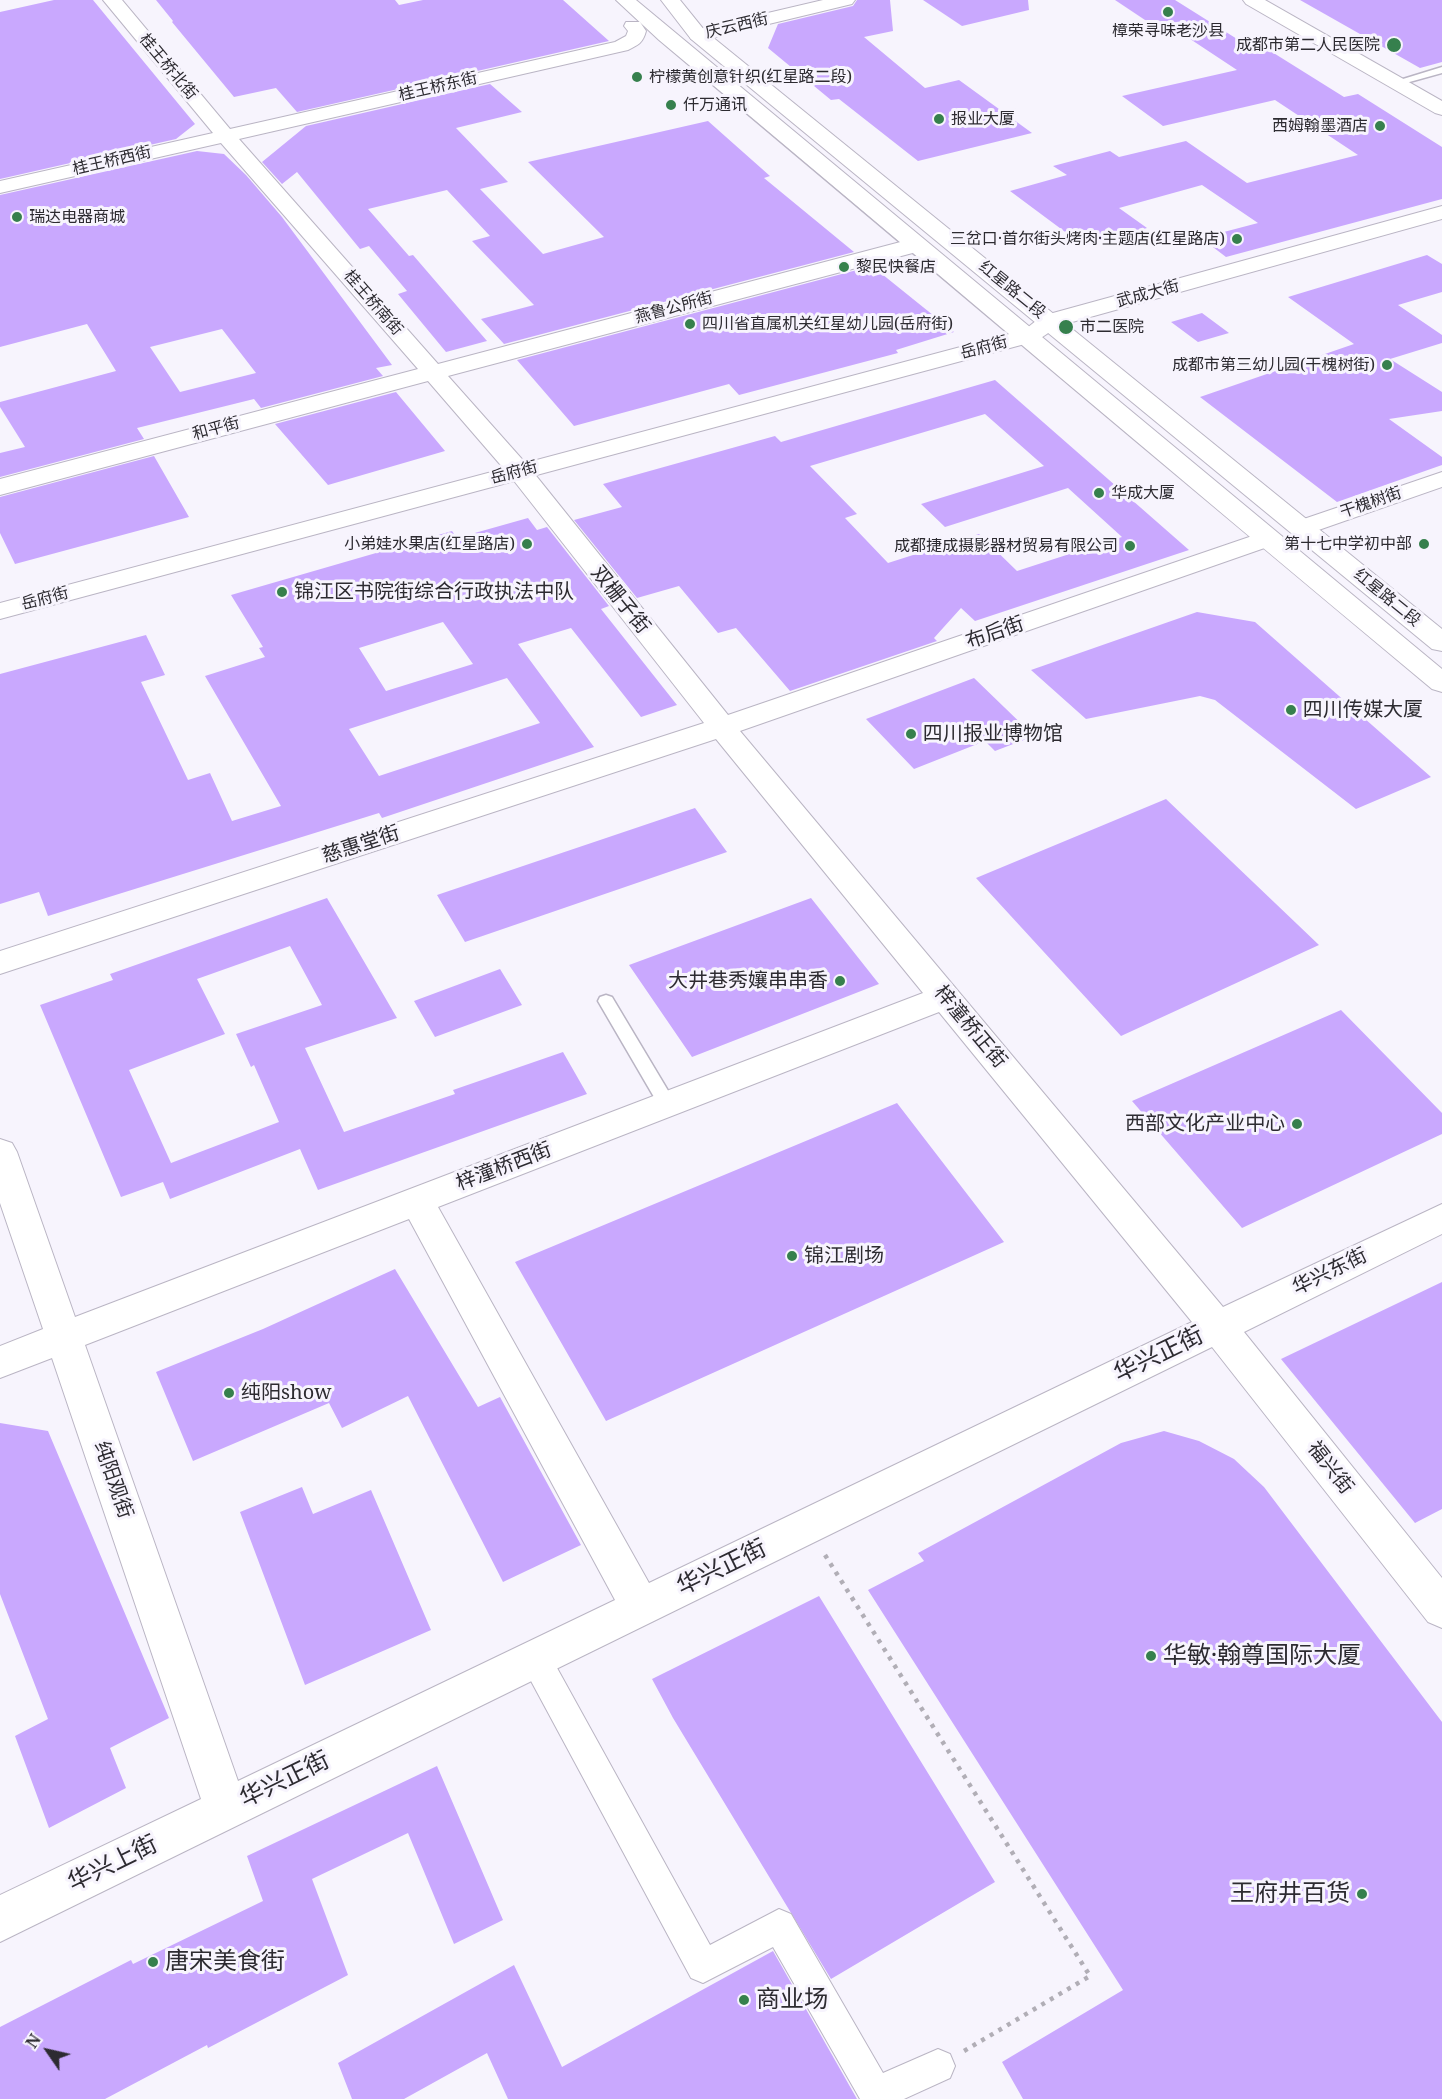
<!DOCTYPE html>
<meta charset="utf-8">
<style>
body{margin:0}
#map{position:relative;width:1442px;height:2099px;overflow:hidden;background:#f7f4fd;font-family:"Noto Serif",serif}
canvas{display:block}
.north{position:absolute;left:18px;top:2021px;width:60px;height:60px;-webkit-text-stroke:4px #f7f4fd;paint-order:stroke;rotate:304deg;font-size:16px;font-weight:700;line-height:24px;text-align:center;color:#2d2b31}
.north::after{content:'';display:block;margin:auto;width:21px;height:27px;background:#2d2b31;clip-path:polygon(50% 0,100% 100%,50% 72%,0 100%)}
</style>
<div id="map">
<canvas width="1442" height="2099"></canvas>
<div class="north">N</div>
</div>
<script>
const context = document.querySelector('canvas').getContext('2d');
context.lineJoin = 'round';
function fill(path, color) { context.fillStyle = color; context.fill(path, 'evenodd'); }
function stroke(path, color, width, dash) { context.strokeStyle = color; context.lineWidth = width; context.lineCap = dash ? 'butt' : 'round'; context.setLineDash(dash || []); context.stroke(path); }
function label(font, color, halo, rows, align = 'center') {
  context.font = font + ' "Noto Serif","Noto Sans SC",serif'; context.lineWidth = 6; context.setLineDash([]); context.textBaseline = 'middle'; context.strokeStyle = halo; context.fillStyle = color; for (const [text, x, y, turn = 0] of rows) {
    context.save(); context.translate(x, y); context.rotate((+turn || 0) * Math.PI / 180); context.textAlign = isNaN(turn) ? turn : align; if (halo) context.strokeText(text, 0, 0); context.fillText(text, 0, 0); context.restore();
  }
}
fill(new Path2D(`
 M54,0H93L195,124L176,139L0,179V12Z
 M156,0H395L399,5L423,0H563L609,41L297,112L276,88L234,97L172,22L173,21Z
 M857,0H890L893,31L864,37L925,88L959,80L1032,133L918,161L839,99L831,100L768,48L778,24L853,6Z
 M923,0H1028L1029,10L962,26Z
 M1115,0H1175L1253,49L1264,47L1344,97L1358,94L1442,147V199L1226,257L1201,238L1258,223L1202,185L1119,208L1147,228L1084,246L1010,191L1067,175L1053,166L1110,151L1119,157L1186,141L1247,183L1358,155L1275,100L1163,126L1122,96L1237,70L1175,29L1163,32Z
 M1300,0H1442V62L1420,68Z
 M490,84L522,112L456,128L508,182L480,189L543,254L604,237L528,162L708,121L770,176L764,178L854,252L504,344L481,319L534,305L472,241L490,236L447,190L368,209L409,256L413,255L487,341L446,352L398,294L407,291L369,246L360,249L297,172L282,184L262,162L306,126Z
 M197,151L224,154L246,175L282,217L392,365L376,368L383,376L261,408L254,399L137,428L144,439L0,477V453L25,447L0,407V402L116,371L87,324L0,347V195ZM222,329L256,373L180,392L150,347Z
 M1427,255L1442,264V292L1398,305L1442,335V343L1390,359L1442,392V411L1389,419L1442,457V465L1337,502L1200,397L1354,344L1288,297Z
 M872,266L954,332L896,350L898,353L739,395L729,384L574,426L517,360Z
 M1202,313L1229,333L1198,342L1171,322Z
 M995,380L1189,550L975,621L961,608L934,638L937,641L790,691L736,628L718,633L679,586L637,598L574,520L622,507L603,484L775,436L781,442ZM985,414L1044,466L921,504L945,527L1068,488L1122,537L1017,571L979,534L888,563L845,518L857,514L810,466Z
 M396,392L445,451L328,485L275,424Z
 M154,456L189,517L15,564L0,533V497Z
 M528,518L537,530L547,527L609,606L601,609L677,705L641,717L571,628L518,644L594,747L382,818L379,813L48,916L39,892L0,904V674L146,635L165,675L141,682L188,780L210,773L232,821L281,806L205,676L265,657L259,648L263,647L231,595L452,531L457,538ZM443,622L473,664L386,691L359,648ZM507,678L540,723L379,776L349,729Z
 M1197,612L1255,622L1431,777L1356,809L1215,700L1200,696L1086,719L1031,670Z
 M974,678L1034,736L995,751L985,741L914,769L866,719Z
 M1166,799L1319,945L1121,1036L976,878Z
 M695,808L727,852L465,942L437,895Z
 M327,898L397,1018L305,1048L344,1132L455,1094L453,1090L563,1052L587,1094L318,1190L300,1149L170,1199L163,1182L121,1197L40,1005L113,980L110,974ZM290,946L322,1005L236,1034L251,1067L254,1065L279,1122L171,1163L129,1070L225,1034L197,979Z
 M811,898L879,984L692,1057L629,965Z
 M500,969L522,1005L435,1037L414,1001Z
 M1341,1010L1442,1113V1134L1242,1228L1132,1101Z
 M897,1103L1004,1242L606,1421L515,1262Z
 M395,1269L478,1407L500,1397L581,1545L503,1582L408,1396L342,1428L329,1403L193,1461L156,1372L263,1329Z
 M1442,1282V1509L1415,1523L1281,1359Z
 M0,1423L48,1431L169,1718L110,1748L126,1788L49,1828L15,1736L48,1719L0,1594Z
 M1164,1431L1199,1441L1234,1459L1264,1487L1442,1722V2099H1023L1002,2062L1123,1990L868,1590L924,1561L918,1553L1121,1443Z
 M302,1487L313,1514L371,1490L431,1630L305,1685L240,1512Z
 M819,1596L995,1882L831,1979L673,1718L652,1679Z
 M437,1766L503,1920L454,1944L408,1833L312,1879L348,1975L208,2048L207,2045L105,2099H0V2027L131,1960L133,1964L263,1901L247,1856Z
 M773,1951L857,2099H508L487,2053L404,2099H352L338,2063L514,1965L562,2067Z`), '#c9a8fe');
const service = new Path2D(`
 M1442,67V73L1395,86L1390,83Z
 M606,995L612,997L673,1099L675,1104L673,1109L667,1110L661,1109L598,1001L600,997Z`);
const pedestrian = new Path2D(`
 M535,1644L546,1648L710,1945L779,1909L791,1914L883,2073L938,2049L950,2054L955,2066L950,2078L904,2099H860L773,1947L703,1983L691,1978L524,1668L520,1658L524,1648Z`);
const minor = new Path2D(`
 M103,0H122L230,129L615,42L626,36L628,31L624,26L626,22H640L646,31C643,43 638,45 628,50L239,139L438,364L908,240L916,239L924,240L927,245L924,250L448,376L529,467L728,715L1258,534L1267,531L1276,534L1280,539L1276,544L740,731L1223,1307L1442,1204V1234L1244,1332L1442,1578V1628L1428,1622L1212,1347L0,1942V1895L201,1799L52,1358L0,1378V1346L43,1329L0,1203V1139L12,1143L17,1152L75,1317L923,993L716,739L0,974V951L704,723L511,477L428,381L0,495V479L418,369L221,143L0,193V181L213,133ZM939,1012L1192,1322L649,1583L438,1207ZM409,1219L615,1600L238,1781L85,1345Z
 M823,0H855L852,4L698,41L691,39L689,35L691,31Z
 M1243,0H1265L1442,101V115L1435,113L1246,4Z
 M1442,472V487L1310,533L1301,536L1292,533L1288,528L1292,523Z`);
const tertiary = new Path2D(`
 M1028,329L1036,331L1039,336L1036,341L0,619V603Z`);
const secondary = new Path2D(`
 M1442,206V219L1058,326C1046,334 1036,345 1020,341L1017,336L1042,316Z`);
const primary = new Path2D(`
 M616,0H636L1442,669V692L1432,689C1173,474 918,256 659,40Z
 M661,0H680L705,31L1442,629V651L1432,649L691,39Z`);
stroke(service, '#bab5c4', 3);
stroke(pedestrian, '#bab5c4', 2);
stroke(minor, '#bab5c4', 2);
stroke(tertiary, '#bab5c4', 2);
stroke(secondary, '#bab5c4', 2);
stroke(primary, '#bab5c4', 2);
stroke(new Path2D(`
 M825,1555L1090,1976L964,2051`), '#b1aeb6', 4.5, [4, 6]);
fill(service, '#fff');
fill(pedestrian, '#fff');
fill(minor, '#fff');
fill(tertiary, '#fff');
fill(secondary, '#fff');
fill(primary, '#fff');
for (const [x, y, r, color] of [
 [1168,12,6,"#36804d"],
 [1394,45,8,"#36804d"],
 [637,77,6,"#36804d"],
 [671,105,6,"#36804d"],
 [939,119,6,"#36804d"],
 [1380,126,6,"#36804d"],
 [17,217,6,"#36804d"],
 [1237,239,6,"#36804d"],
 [844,267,6,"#36804d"],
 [690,324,6,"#36804d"],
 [1066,327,8,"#36804d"],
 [1387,365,6,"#36804d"],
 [1099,493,6,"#36804d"],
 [527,544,6,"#36804d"],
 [1424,544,6,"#36804d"],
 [1130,546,6,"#36804d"],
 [282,592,6,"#36804d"],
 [1291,710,6,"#36804d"],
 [911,734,6,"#36804d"],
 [840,981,6,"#36804d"],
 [1297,1124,6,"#36804d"],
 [792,1256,6,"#36804d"],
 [229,1393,6,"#36804d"],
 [1151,1656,6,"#36804d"],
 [1362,1894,6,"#36804d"],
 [153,1962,6,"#36804d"],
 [744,2000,6,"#36804d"]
]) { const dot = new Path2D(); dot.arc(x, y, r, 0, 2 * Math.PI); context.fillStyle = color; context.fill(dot); stroke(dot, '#f7f4fd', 2); }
label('16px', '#2d2b31', '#f7f4fd', [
 ["庆云西街",737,26,-13],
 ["桂王桥北街",168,67,50],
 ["桂王桥东街",438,87,-13],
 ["桂王桥西街",112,161,-13],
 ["红星路二段",1012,290,39],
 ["武成大街",1148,294,-15],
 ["桂王桥南街",373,303,49],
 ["燕鲁公所街",674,308,-15],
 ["岳府街",984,348,-15],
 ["和平街",216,429,-15],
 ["岳府街",514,473,-15],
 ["干槐树街",1371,503,-19],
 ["红星路二段",1387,598,39],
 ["岳府街",45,599,-15]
]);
label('16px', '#2d2b31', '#f7f4fd', [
 ["樟荣寻味老沙县",1168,31,"center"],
 ["成都市第二人民医院",1380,45,"right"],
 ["柠檬黄创意针织(红星路二段)",649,77],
 ["仟万通讯",683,105],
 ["报业大厦",951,119],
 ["西姆翰墨酒店",1368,126,"right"],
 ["瑞达电器商城",29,217],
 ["三岔口·首尔街头烤肉·主题店(红星路店)",1225,239,"right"],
 ["黎民快餐店",856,267],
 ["四川省直属机关红星幼儿园(岳府街)",702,324],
 ["市二医院",1080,327],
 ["成都市第三幼儿园(干槐树街)",1375,365,"right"],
 ["华成大厦",1111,493],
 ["小弟娃水果店(红星路店)",515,544,"right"],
 ["第十七中学初中部",1412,544,"right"],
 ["成都捷成摄影器材贸易有限公司",1118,546,"right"]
], 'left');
label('20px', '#2d2b31', '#f7f4fd', [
 ["锦江区书院街综合行政执法中队",294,592],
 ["四川传媒大厦",1303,710],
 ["四川报业博物馆",923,734],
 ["大井巷秀孃串串香",828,981,"right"],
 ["西部文化产业中心",1285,1124,"right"],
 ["锦江剧场",804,1256],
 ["纯阳show",241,1393]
], 'left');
label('20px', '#2d2b31', '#f7f4fd', [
 ["双栅子街",620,600,51],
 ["布后街",995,633,-19],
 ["慈惠堂街",361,845,-18],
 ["梓潼桥正街",970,1027,50],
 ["梓潼桥西街",504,1167,-21],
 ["华兴东街",1330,1272,-26],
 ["福兴街",1330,1468,52],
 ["纯阳观街",113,1480,71]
]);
label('24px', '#2d2b31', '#f7f4fd', [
 ["华兴正街",1159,1355,-26],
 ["华兴正街",722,1568,-26],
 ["华兴正街",285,1780,-26],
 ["华兴上街",113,1864,-26]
]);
label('24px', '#2d2b31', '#f7f4fd', [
 ["华敏·翰尊国际大厦",1163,1656],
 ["王府井百货",1350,1894,"right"],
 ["唐宋美食街",165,1962],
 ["商业场",756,2000]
], 'left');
</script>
